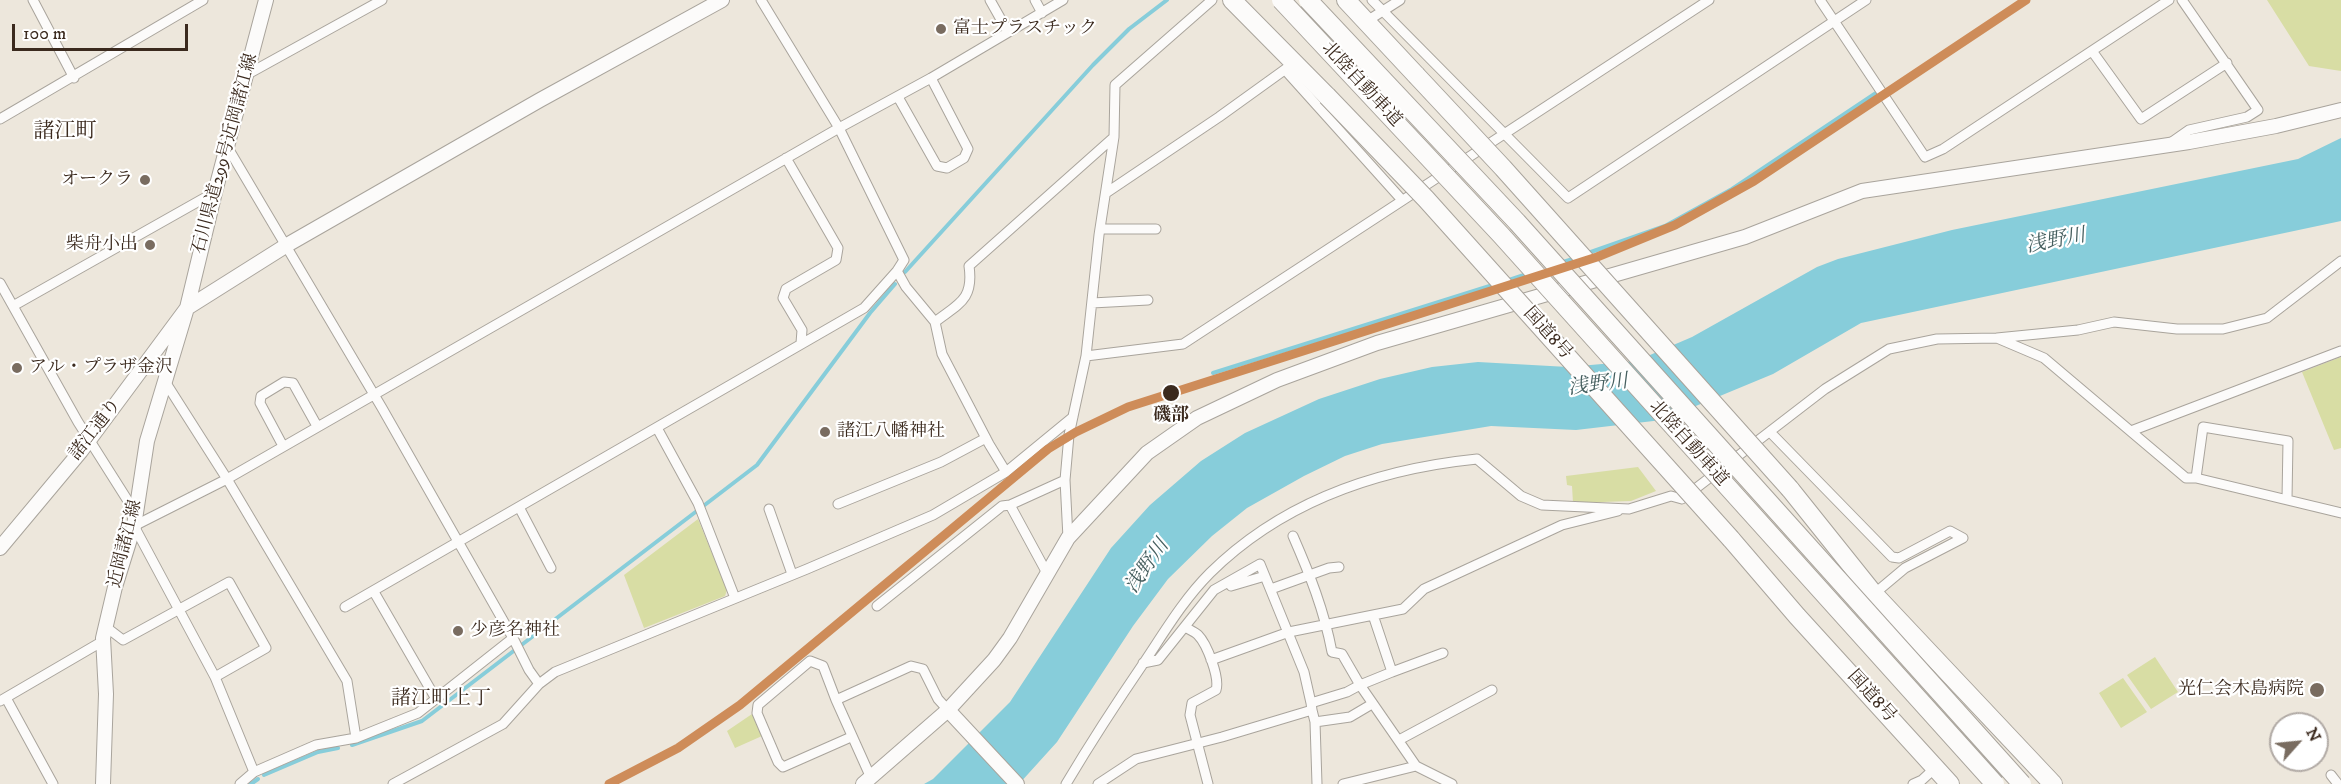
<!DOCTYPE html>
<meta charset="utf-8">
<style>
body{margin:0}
#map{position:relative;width:2341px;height:784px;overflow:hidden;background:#ede7dc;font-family:"IM FELL DW Pica",serif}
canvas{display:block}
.north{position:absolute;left:2269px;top:712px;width:60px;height:60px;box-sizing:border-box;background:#fff;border:2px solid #b1aaa5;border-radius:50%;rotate:63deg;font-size:16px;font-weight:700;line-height:24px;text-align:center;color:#3b2a1e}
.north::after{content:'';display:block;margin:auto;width:21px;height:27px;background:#796c60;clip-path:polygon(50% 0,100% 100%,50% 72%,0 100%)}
.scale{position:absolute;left:12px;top:24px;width:176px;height:27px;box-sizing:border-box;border:3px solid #3b2a1e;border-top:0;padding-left:8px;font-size:18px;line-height:21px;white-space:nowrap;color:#3b2a1e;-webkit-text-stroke:4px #fff;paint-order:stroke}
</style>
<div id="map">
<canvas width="2341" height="784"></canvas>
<div class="north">N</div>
<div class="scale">100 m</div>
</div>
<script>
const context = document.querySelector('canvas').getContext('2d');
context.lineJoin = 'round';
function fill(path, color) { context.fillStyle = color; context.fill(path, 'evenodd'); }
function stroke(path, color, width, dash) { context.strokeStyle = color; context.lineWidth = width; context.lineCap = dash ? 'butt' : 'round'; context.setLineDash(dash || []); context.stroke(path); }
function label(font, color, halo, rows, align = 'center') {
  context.font = font + ' "IM FELL DW Pica","Noto Serif JP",serif'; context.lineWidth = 4.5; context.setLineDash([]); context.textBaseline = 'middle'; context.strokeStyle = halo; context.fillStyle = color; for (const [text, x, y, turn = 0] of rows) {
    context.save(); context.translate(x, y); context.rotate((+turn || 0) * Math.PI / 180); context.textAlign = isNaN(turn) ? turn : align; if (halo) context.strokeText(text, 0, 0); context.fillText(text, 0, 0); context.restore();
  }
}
fill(new Path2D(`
 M2267,0H2341V71L2309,66Z
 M2341,357V448L2334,450L2302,372Z
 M1638,467L1656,491L1631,501L1573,503L1572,486L1567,485L1566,476Z
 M698,519L727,590L725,596L644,628L624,575Z
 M2155,657L2178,692L2151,709L2127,675Z
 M2123,678L2147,712L2121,728L2099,693Z
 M752,714L762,736L735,748L727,731Z`), '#d8dda4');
fill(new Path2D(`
 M2341,138V221L1861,323L1773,374L1662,420L1576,430L1491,426L1382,444L1345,456L1304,476L1247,508L1212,536L1168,579L1133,626L1057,742L1019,784H924L933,779L1010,702L1111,548L1150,505L1201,461L1245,433L1319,399L1380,379L1432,367L1478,362L1568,367L1636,361L1692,337L1817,267L1838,259L1952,230L2298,159Z`), '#87cdda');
stroke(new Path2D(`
 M1588,253L1665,226L1732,189L1876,93
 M1560,263L1576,258
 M905,272L1093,65L1129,29L1167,0
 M1506,281L1527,274
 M1213,373L1496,284
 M352,745L422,721L757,465L870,313L895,284
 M264,775L318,752L338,748
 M251,784L258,779`), '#87cdda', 4);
const street = new Path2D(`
 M33,0L74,78
 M761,0L839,128L904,260L897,271L906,287L935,322L942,354L989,444L1006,472
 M990,0L1008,32
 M1035,0L1042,13
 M1372,0L1568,198L1866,0
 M1820,0L1925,157L1943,149L2169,0
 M1367,21L1400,0
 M2092,51L2141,119L2227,63
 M1286,71L1402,200
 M248,74L382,0
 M898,97L937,166L947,168L964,158L968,149L931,78
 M0,119L203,0
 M2169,144L2189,130L2247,117L2258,110L2182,0
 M228,148L382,408L513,638L418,713L356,738L316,745L254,772L240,784
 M786,158L838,248L836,260L786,289L783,298L802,330L801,343
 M1106,193L1219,117L1294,63
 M1100,229H1156
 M2341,261L2267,318L2223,329H2177L2114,322L2078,330L1997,338L2044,358L2186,478H2196L2341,513
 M0,283L78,422L128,501L137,506
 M1092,303L1148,300
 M13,306L215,192
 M935,322C958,304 974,300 969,266L1114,137
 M1086,356L1183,344L1709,0
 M164,380L227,479L347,681L356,738
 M657,428L698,503L735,598
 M2131,431L2341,351
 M1770,432L1892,557L1899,558L1950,531L1963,538L1905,568L1874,594
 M283,446L260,403L261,396L284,382L293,383L317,426
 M2196,478L2203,427L2288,441L2287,499
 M838,504L941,462L986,438
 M519,507L551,568
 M769,509L792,574
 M1293,536C1310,575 1324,610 1332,652L1342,654L1360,685L1392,672L1373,615
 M1068,538L1065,480L1069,435L1086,356L1099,235L1114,137L1115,85L1212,0
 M1048,575L1010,505L1065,480
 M1231,586L1265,576
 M1271,589L1329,568L1339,567
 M374,592L436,699
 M877,606L1002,506L1010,505
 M345,607L864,308L897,271
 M106,627L123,640L229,582L266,648L215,677
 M1185,627C1188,629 1195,632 1198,635C1207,644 1220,678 1216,690L1192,703L1190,715L1208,784
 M513,638L529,670L539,684
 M1211,660L1289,632L1403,609L1424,589L1562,525L1618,511
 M1143,663L1158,660L1214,590L1260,564L1304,672L1311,703
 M1392,672L1443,653
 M6,698L53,784
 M836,700L871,778
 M0,701L103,641
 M1312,710L1315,722L1350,717L1372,704
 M1315,722L1317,784
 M851,737L783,767L778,762L757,713L758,705L810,661L823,666L836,700L911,666L923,669L938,699L948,710
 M1399,740L1492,690
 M254,772L215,677L134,526L227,479L839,128L931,78L1063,0
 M2331,775L2338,784
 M393,784L503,724L539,684L555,672L807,569L933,515L1006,472L1073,417
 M1066,784C1091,742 1117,702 1145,661C1165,631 1184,599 1210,573C1282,502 1378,469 1477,459L1521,496L1542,505L1629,509L1671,496L1682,499L1825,389L1889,349L1937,339L1997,338
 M1098,784L1136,759L1222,737L1312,710L1311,703L1347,692L1360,685L1416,766L1452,784
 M1343,784L1416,766
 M1913,784L1922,780L1935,768`);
const secondary = new Path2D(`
 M0,548L81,451L187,308L287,245L540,100L722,0
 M948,710L1017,784
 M103,784L106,694L103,638L115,587L134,526L147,441L187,308L215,192L266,0
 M863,784L948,710L994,660L1010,638L1068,538L1147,453L1197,418L1277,380L1377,343L1745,237L1862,191L2189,142L2276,126L2341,110`);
const highway = new Path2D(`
 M1232,0L1327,96
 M1346,0L1416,75
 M1790,489L1874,594L2053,784
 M1731,539L1797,616L1950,784`);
stroke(street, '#a9a49c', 11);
stroke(secondary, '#a9a49c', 16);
stroke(highway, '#a9a49c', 20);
stroke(street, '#fcfbfa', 9);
stroke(secondary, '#fcfbfa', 14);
stroke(highway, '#fcfbfa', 18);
const highwayBridge = new Path2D(`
 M1281,0L1501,235L1995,784
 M1308,0L1517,222L2022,784
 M1416,75L1503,168L1790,489
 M1327,96L1426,199L1731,539`);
stroke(highwayBridge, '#a9a49c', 20, []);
stroke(highwayBridge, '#fcfbfa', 18);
stroke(new Path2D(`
 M609,784L678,748L740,705L1048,449L1076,432L1128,407L1597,257L1675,225L1754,181L2026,0`), '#ce8c59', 9);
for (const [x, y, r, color] of [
 [941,29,6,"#796c60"],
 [145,180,6,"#796c60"],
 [150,245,6,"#796c60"],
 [17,368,6,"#796c60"],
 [1171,393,9,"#3b2a1e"],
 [825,432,6,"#796c60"],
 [458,631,6,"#796c60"],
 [2317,690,8,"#796c60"]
]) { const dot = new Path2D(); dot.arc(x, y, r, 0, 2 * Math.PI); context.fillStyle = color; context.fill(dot); stroke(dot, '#fff', 2); }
label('18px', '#3b2a1e', '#fff', [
 ["富士プラスチック",953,29],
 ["オークラ",133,180,"right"],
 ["柴舟小出",138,245,"right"],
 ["アル・プラザ金沢",29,368],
 ["諸江八幡神社",837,432],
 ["少彦名神社",470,631],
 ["光仁会木島病院",2304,690,"right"]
], 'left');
label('18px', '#3b2a1e', '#fff', [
 ["北陸自動車道",1361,85,47],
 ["石川県道299号近岡諸江線",226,154,-75],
 ["国道8号",1547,334,48],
 ["諸江通り",96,430,-52],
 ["北陸自動車道",1688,444,48],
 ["近岡諸江線",126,544,-76],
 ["国道8号",1871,697,48]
]);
label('bold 18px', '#3b2a1e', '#fff', [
 ["磯部",1171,416]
]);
label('italic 20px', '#465f5f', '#fff', [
 ["浅野川",2056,242,-11],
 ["浅野川",1598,386,-7],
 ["浅野川",1148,567,-55]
]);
label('20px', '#3b2a1e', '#fff', [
 ["諸江町上丁",441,700]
]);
label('21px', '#3b2a1e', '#fff', [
 ["諸江町",65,133]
]);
</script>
